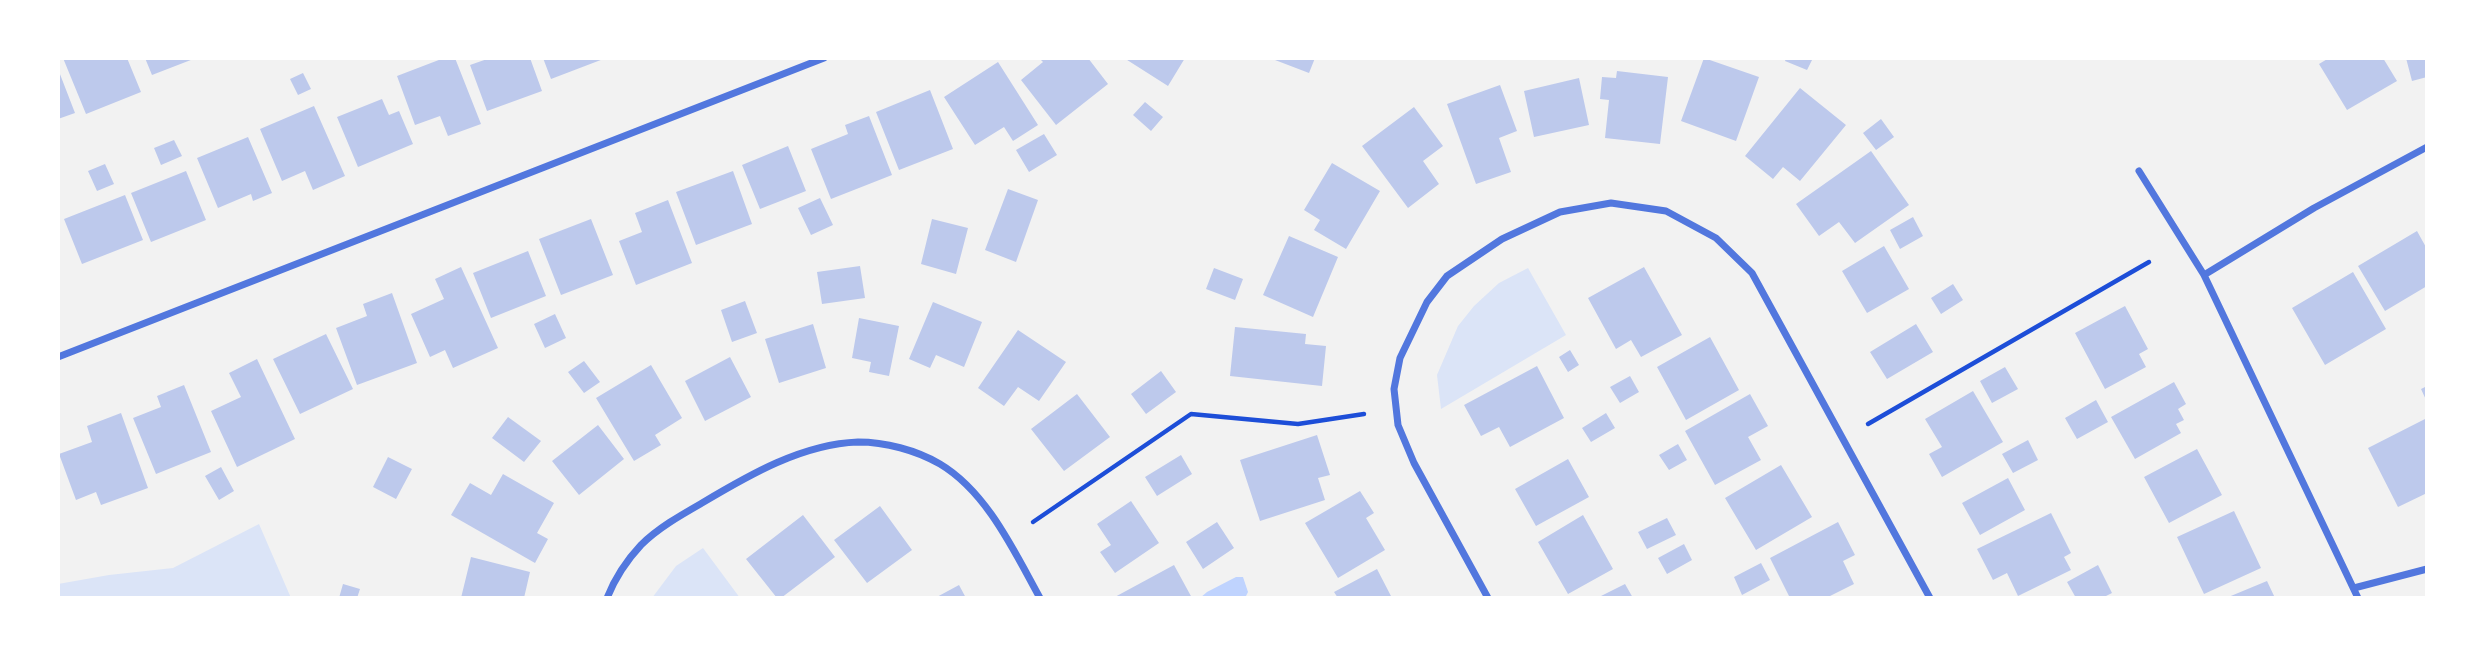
<!DOCTYPE html>
<style>
body{margin:0}
#map{position:relative;width:2485px;height:656px;overflow:hidden;background:#f2f2f2;font-family:"Noto Sans",sans-serif}
canvas{display:block}
.frame{position:absolute;inset:0;border:60px solid #fff;pointer-events:none}
</style>
<div id="map">
<canvas width="2485" height="656"></canvas>
<div class="frame"></div>
</div>
<script>
const context = document.querySelector('canvas').getContext('2d');
context.lineJoin = 'round';
function fill(path, color) { context.fillStyle = color; context.fill(path, 'evenodd'); }
function stroke(path, color, width, dash) { context.strokeStyle = color; context.lineWidth = width; context.lineCap = dash ? 'butt' : 'round'; context.setLineDash(dash || []); context.stroke(path); }
fill(new Path2D(`
 M1528,268L1566,335L1441,409L1437,375L1458,326L1474,306L1499,283Z
 M259,524L291,598H58V584L109,575L173,568Z
 M703,548L740,598H652L676,566Z`), '#dbe4f7');
fill(new Path2D(`
 M1236,577H1243L1248,592L1245,598H1200L1207,592Z`), '#bfd3fe');
fill(new Path2D(`
 M63,58H127L141,92L86,114Z
 M145,58H196L152,75Z
 M444,58H455L481,124L448,136L440,116L415,125L397,76Z
 M490,58H530L542,91L487,111L470,65Z
 M543,58H606L551,79Z
 M1039,58H1088L1108,84L1056,125L1021,80L1043,62Z
 M1124,58H1185L1168,86Z
 M1276,58H1315L1309,73L1275,60Z
 M1704,58L1759,77L1736,141L1681,121Z
 M1786,58H1813L1807,70L1785,61Z
 M2329,58H2383L2397,81L2347,110L2319,64Z
 M2406,58H2427V77L2412,81Z
 M998,62L1038,125L1013,141L1004,127L975,145L944,97Z
 M58,69L75,113L58,119Z
 M1617,71L1668,77L1660,144L1605,138L1609,100L1600,99L1602,77L1616,78Z
 M303,73L311,89L298,95L290,79Z
 M1579,78L1589,125L1534,137L1524,91Z
 M1500,85L1517,131L1499,138L1511,172L1476,184L1447,104Z
 M1800,88L1846,125L1800,181L1783,167L1773,179L1745,156Z
 M930,90L953,149L899,170L876,112Z
 M382,99L389,115L399,111L413,144L358,167L337,117Z
 M1145,102L1163,117L1151,131L1133,115Z
 M314,106L345,176L313,190L305,171L282,181L260,129Z
 M1414,107L1443,146L1423,161L1439,184L1408,208L1362,146Z
 M869,116L892,175L831,199L811,149L848,134L845,125Z
 M1881,119L1894,137L1876,150L1863,133Z
 M1044,134L1057,155L1029,172L1016,150Z
 M248,137L272,193L253,201L251,194L218,208L197,158Z
 M174,140L182,156L161,165L154,148Z
 M788,146L806,191L760,209L742,165Z
 M1871,151L1909,205L1855,243L1839,222L1819,236L1796,204Z
 M1332,163L1380,191L1346,249L1314,230L1320,220L1304,210Z
 M105,164L114,184L97,191L88,171Z
 M186,171L206,220L151,242L131,193Z
 M733,171L752,224L696,245L676,192Z
 M1008,189L1038,200L1016,262L985,250Z
 M125,195L143,240L82,264L64,219Z
 M820,198L833,225L811,235L798,208Z
 M668,200L692,263L636,285L619,241L642,232L635,213Z
 M1913,217L1923,236L1900,249L1890,230Z
 M591,219L613,275L561,295L539,239Z
 M932,219L968,228L956,274L921,264Z
 M2417,231L2427,249V286L2385,311L2358,266Z
 M1289,236L1338,257L1313,317L1263,295Z
 M1884,246L1909,289L1867,313L1842,271Z
 M528,251L546,296L491,318L473,273Z
 M860,266L865,298L822,304L817,272Z
 M461,267L498,348L453,368L445,350L430,357L411,314L444,299L435,279Z
 M1644,267L1682,335L1641,357L1631,340L1616,349L1588,298Z
 M1214,268L1243,279L1235,300L1206,289Z
 M2353,272L2386,329L2325,365L2292,308Z
 M1953,284L1963,300L1941,314L1931,298Z
 M392,293L417,363L357,385L336,328L367,316L363,304Z
 M745,301L757,333L732,342L721,310Z
 M933,302L982,322L964,367L936,355L930,368L909,359Z
 M2125,306L2148,349L2139,354L2146,367L2105,389L2075,333Z
 M555,314L566,338L545,348L534,324Z
 M859,318L899,326L889,376L869,372L871,362L852,358Z
 M813,324L826,368L779,383L765,339Z
 M1916,324L1933,352L1887,379L1870,352Z
 M1235,327L1306,334L1305,344L1326,346L1322,386L1230,376Z
 M1018,330L1066,362L1039,401L1018,387L1004,406L978,388Z
 M326,334L353,389L300,414L273,359Z
 M1710,337L1739,390L1686,420L1657,367Z
 M1570,350L1579,365L1568,372L1559,357Z
 M730,357L751,397L705,421L685,381Z
 M257,359L295,439L237,467L211,411L241,397L229,373Z
 M584,361L600,382L584,393L568,372Z
 M651,365L682,418L655,435L661,445L634,461L596,398Z
 M1537,366L1564,418L1510,447L1499,427L1481,436L1464,405Z
 M2005,367L2018,389L1992,403L1980,381Z
 M1161,371L1176,392L1146,414L1131,394Z
 M1630,376L1639,392L1620,403L1610,387Z
 M2174,382L2186,404L2178,409L2184,420L2176,424L2181,433L2135,459L2111,417Z
 M184,385L211,452L156,474L133,418L161,407L157,396Z
 M2427,386V402L2421,389Z
 M1973,391L2003,442L1942,477L1929,454L1942,447L1925,419Z
 M1077,394L1110,437L1064,471L1031,429Z
 M1750,394L1768,426L1748,437L1761,460L1715,485L1685,431Z
 M2096,400L2108,422L2077,439L2065,418Z
 M121,413L148,488L101,505L96,492L76,500L59,454L92,442L87,426Z
 M1606,413L1615,428L1591,442L1582,428Z
 M508,417L541,441L524,462L492,438Z
 M2425,419L2427,423V493L2398,507L2368,448Z
 M598,425L624,459L579,495L552,461Z
 M1317,435L1330,475L1318,478L1325,500L1260,521L1240,460Z
 M2028,440L2038,460L2013,473L2002,454Z
 M1678,444L1687,460L1669,470L1659,455Z
 M2197,449L2222,495L2169,523L2144,477Z
 M1181,455L1192,474L1157,496L1145,477Z
 M388,457L412,469L396,499L373,487Z
 M1568,459L1589,497L1536,526L1515,489Z
 M1781,465L1812,517L1756,550L1725,498Z
 M221,467L234,491L219,500L205,476Z
 M503,474L554,503L537,533L548,539L535,563L451,515L470,483L491,495Z
 M2008,478L2025,510L1980,535L1962,503Z
 M1360,491L1374,513L1366,518L1385,550L1338,578L1305,523Z
 M1131,501L1159,543L1115,573L1100,552L1111,545L1097,524Z
 M880,506L912,550L867,583L834,540Z
 M2234,511L2261,568L2204,594L2177,537Z
 M2051,513L2071,553L2064,557L2071,570L2018,596L2007,573L1993,580L1977,549Z
 M803,515L835,557L781,598H777L746,559Z
 M1583,515L1613,569L1568,594L1538,542Z
 M1667,518L1676,535L1647,549L1638,532Z
 M1217,522L1234,548L1203,569L1186,542Z
 M1838,522L1855,555L1843,561L1854,584L1826,598H1790L1770,558Z
 M1684,544L1692,560L1667,574L1658,558Z
 M471,557L530,572L524,598H461Z
 M1761,563L1770,580L1742,595L1734,577Z
 M1174,565L1192,598H1113Z
 M2098,565L2112,593L2102,598H2076L2067,582Z
 M1377,569L1392,598H1338L1334,592Z
 M2267,581L2275,598H2226Z
 M343,584L360,589L357,598H339Z
 M1625,584L1633,598H1597Z
 M959,585L966,598H935Z`), '#bdc9ec');
stroke(new Path2D(`
 M1868,424L2149,262
 M1033,522L1191,414L1298,424L1364,414`), '#1d4ed8', 4.5);
stroke(new Path2D(`
 M2139,171L2204,275L2358,598
 M2204,275L2314,208L2427,147
 M58,357L824,58
 M2354,588L2427,569
 M607,598C615,578 626,561 641,545C658,528 681,515 702,503C749,475 802,444 858,442C885,442 916,450 940,464C987,492 1014,551 1040,598
 M1488,598L1414,463L1398,425L1394,389L1400,358L1427,302L1447,276L1502,239L1560,212L1611,203L1666,211L1716,238L1752,273L1930,598`), '#5277de', 7);
</script>
